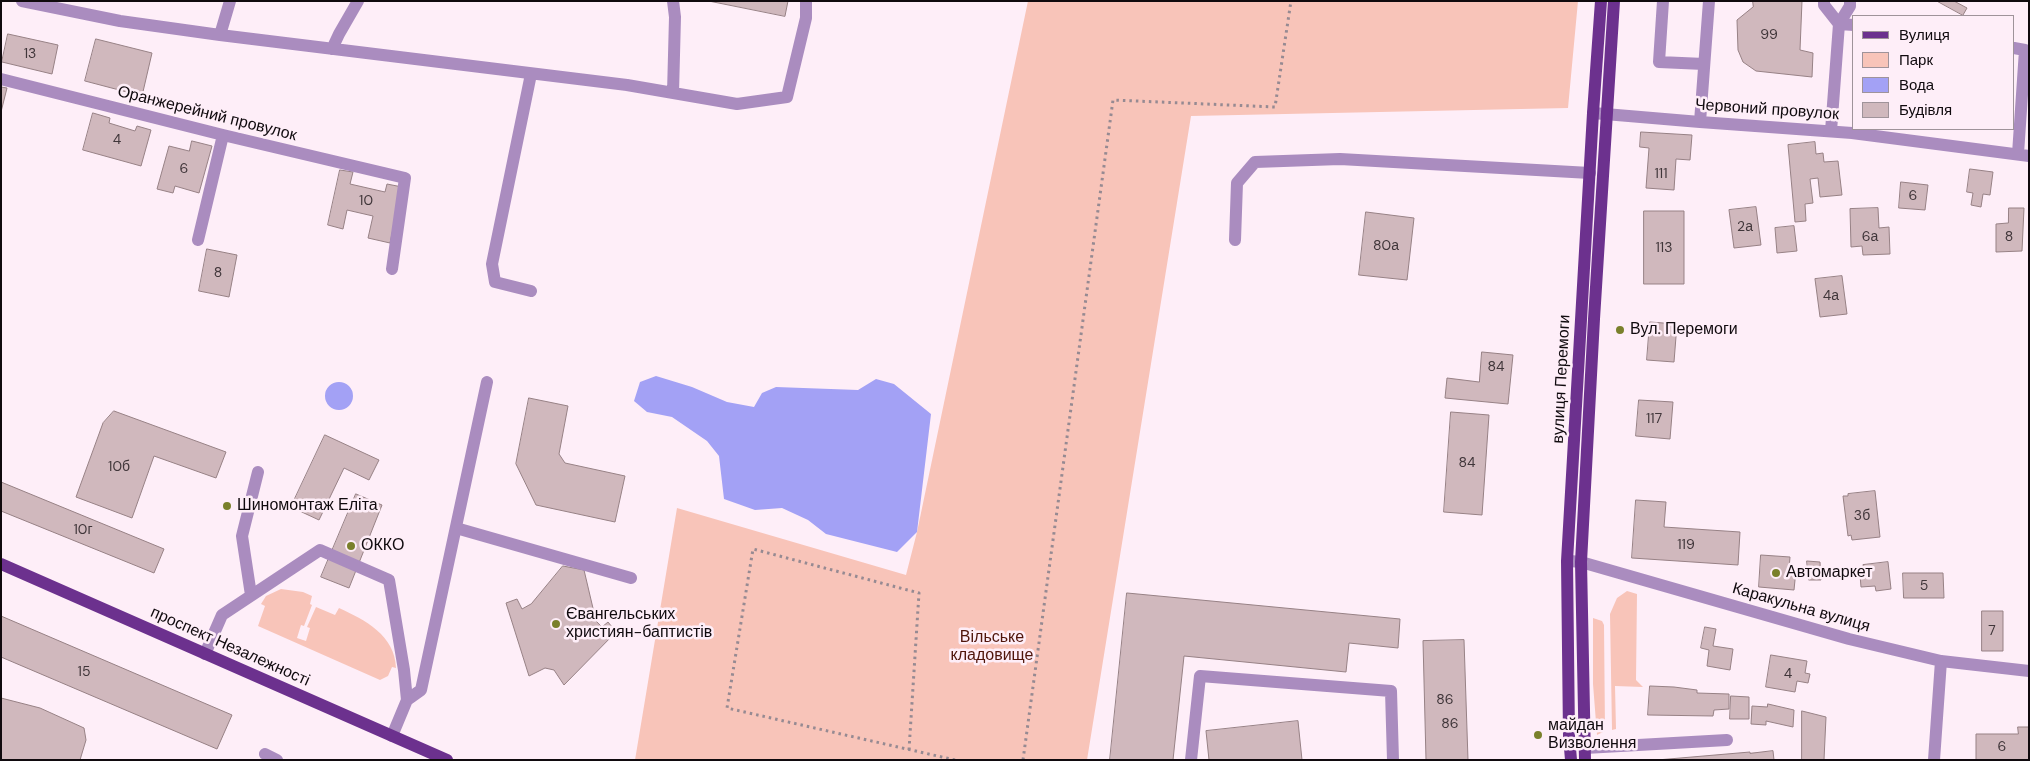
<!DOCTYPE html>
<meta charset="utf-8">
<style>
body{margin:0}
#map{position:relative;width:2030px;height:761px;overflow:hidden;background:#feeef8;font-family:"DM Sans",sans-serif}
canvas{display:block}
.frame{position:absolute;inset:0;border:2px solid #100a0e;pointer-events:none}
.legend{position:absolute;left:1852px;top:15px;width:162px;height:115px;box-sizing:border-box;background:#feeef8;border:1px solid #9f939a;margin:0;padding:6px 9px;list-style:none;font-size:15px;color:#100a0e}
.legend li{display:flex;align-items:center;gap:10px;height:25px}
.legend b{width:25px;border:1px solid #9f939a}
</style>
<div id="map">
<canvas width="2030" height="761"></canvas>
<div class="frame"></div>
<ul class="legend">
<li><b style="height:6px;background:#6c318e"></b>Вулиця</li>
<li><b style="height:14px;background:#f8c4b9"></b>Парк</li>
<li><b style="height:14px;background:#a3a1f5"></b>Вода</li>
<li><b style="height:14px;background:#d0b8bd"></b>Будівля</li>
</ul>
</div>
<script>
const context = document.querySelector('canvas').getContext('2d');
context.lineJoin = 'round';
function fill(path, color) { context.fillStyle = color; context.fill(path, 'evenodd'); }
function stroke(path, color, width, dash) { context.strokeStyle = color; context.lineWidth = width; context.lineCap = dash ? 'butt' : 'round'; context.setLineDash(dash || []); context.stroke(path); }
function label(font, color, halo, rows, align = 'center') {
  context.font = font + ' "DM Sans",sans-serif'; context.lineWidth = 5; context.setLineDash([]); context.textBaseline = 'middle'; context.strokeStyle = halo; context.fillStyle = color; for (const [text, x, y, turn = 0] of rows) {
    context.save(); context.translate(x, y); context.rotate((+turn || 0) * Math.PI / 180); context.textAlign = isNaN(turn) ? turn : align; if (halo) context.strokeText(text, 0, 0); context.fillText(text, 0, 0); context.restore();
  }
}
fill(new Path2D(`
 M1028,1H1578L1568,108L1191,116L1087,760H635L677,508L906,575L917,532Z
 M281,589L303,592L312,596L310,604L312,605L304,626L301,625L297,638L306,641L310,628L307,627L316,607L335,615L339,608C365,620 395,635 396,668L392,667L388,676L380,680L258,626L265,606L261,604L266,596Z
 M1627,591L1637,594L1636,680L1643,687L1615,686L1616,729L1612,730L1610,614L1617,598Z
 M1593,618L1602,621L1604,625L1605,731L1597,735L1593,684Z`), '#f8c4b9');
fill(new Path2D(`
 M656,376L692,387L727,402L754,407L762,393L776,387L858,390L876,379L894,384L931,414L917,532L897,552L826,534L808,520L782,508L755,510L724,499L719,456L707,441L672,417L647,412L634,401L640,382Z
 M325 396a14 14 0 1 1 28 0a14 14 0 1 1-28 0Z`), '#a3a1f5');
const building = new Path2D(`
 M709,1H788L785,16Z
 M1753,1H1802L1800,50L1813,53L1812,77L1756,71L1743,62L1738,50L1737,20L1753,7Z
 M1937,1H1954L1967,8L1963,15Z
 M8,34L58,45L52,74L2,62Z
 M96,39L152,53L142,96L85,81Z
 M1,87L7,88L1,112Z
 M93,113L110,118L109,123L135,131L137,126L151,130L141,166L83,150Z
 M1641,132L1692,135L1690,160L1676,159L1674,190L1646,188L1649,148L1640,147Z
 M192,141L212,146L199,193L175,186L173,193L157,189L169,146L189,151Z
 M1815,142L1816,154L1823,153L1824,162L1838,161L1842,195L1820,197L1818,178L1810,179L1813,203L1805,204L1806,221L1795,222L1788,145Z
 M1970,169L1993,172L1990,195L1983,194L1981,207L1971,205L1973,193L1967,192Z
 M340,170L353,172L350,184L385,192L387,184L402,187L390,243L368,238L373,216L347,210L343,229L328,225Z
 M1901,182L1928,185L1925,210L1899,208Z
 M1756,207L1761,245L1734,248L1729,210Z
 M1878,208L1879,228L1889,227L1890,254L1863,255L1862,246L1851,247L1850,209Z
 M2009,208H2024L2022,251L1996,252V224L2008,223Z
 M1644,211H1684V284H1644Z
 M1366,212L1414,218L1407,280L1359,275Z
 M1794,226L1797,251L1777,253L1775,228Z
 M207,249L237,255L229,297L199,291Z
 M1842,276L1847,314L1820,317L1815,279Z
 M1650,322L1677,324L1674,362L1647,360Z
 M1482,352L1513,355L1508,404L1445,398L1447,378L1479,382Z
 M529,398L568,406L559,454L565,463L625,476L615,522L536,505L516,464Z
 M1639,400L1673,402L1670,439L1636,436Z
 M114,411L226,452L216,478L154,456L132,518L76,497L103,423Z
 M1451,412L1489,415L1482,515L1444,512Z
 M325,435L379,460L369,480L344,468L319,520L291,507Z
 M1,482L164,549L154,573L1,511Z
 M1875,491L1880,537L1852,540L1851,535L1848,536L1843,496H1848V494Z
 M356,494L382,505L349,588L321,577Z
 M1636,500L1666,502L1664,527L1740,532L1738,565L1632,558Z
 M1761,555L1790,557L1789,569L1796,570L1794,590L1759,587Z
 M1807,561L1820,562L1821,580H1809Z
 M1888,562L1891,589L1876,591L1875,586L1861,587L1860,575L1864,574L1863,565Z
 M563,566L584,570L596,621L602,627L608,622L616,632L564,685L554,670L545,668L529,676L506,603L517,599L522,609L531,604Z
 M1903,573H1943L1944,598H1904Z
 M1127,593L1400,619L1398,648L1349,643L1346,672L1184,656L1173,760H1110Z
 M1982,611H2003V651H1982Z
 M1,616L232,715L217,749L1,657Z
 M1705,627L1716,629L1713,646L1733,649L1730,670L1707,666L1709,650L1701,648Z
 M1464,640L1468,760H1426L1423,641Z
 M1771,655L1807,661L1805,673L1810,674L1808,683L1797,681L1795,692L1766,687Z
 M1650,686L1674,687L1697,690V693L1729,694V709L1714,710L1713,716L1648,715Z
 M1731,696L1749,697V719H1730Z
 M1,698L40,708L84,728L86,740L80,760H1Z
 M1768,704L1794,710L1793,727L1766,721V725L1751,724L1752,706L1767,707Z
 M1802,711L1826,717L1824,760H1802Z
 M1298,721L1302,760H1209L1206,731Z
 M2018,727H2029V760H1976V734H2018Z
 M1773,751L1774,760H1657L1750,752V753Z`);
fill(building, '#d0b8bd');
stroke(building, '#978185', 1);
stroke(new Path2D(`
 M909,750L919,593L753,549L727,708L955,760
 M1023,760L1113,100L1275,107L1291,1`), '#968a92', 3, [2.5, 4]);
stroke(new Path2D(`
 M22,1L120,21L220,35L627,85L737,104L787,97L806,18V1
 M1663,1L1659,62L1704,64
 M1824,1V5L1839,24L1854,25
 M220,35L230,1
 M2014,48L2025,50L2018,154
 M332,49L339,34L358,1
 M1,79L223,135L405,178L392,269
 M673,93L675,17L673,1
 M1593,113L1700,122L1852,133L2029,156
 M1700,122L1709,1
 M1831,131L1839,24L1850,6V1
 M198,240L223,135
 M1235,240L1237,183L1255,162L1340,159L1590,173
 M531,291L495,282L492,264L531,74
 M456,528L631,578
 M1570,561L1581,562L1849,639L1941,661L2029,671
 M251,595L242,536L258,472
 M205,654L222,615L320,550L389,580L404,670L407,700L392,736
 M407,700L421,690L487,382
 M1585,748L1727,740
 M265,754L277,760
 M1191,760L1200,676L1391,691L1393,760
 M1934,760L1941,661`), '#aa8cbf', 12);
stroke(new Path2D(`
 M1,564L447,760
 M1571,760L1569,736L1567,561L1593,113L1601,1
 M1585,760L1581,562L1594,319L1614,1`), '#6c318e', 12);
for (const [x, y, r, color] of [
 [1620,330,5,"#7a802b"],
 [227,506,5,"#7a802b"],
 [351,546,5,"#7a802b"],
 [1776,573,5,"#7a802b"],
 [556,624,5,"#7a802b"],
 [1538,735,5,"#7a802b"]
]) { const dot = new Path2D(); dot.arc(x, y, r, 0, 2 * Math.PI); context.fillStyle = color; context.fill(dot); stroke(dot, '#feeef8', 2); }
label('14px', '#40363a', null, [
 ["99",1769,35],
 ["13",30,54],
 ["4",117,140],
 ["6",184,169],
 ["111",1661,174],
 ["6",1913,196],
 ["10",366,201],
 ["2а",1745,227],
 ["6а",1870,237],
 ["8",2009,237],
 ["80а",1386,246],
 ["113",1664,248],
 ["8",218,273],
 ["4а",1831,296],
 ["84",1496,367],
 ["117",1654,419],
 ["84",1467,463],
 ["10б",119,467],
 ["3б",1862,516],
 ["10г",83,530],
 ["119",1686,545],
 ["5",1924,586],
 ["7",1992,631],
 ["15",84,672],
 ["4",1788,674],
 ["86",1445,700],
 ["86",1450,724],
 ["6",2002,747]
]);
label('16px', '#100a0e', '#feeef8', [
 ["Червоний провулок",1767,110,4],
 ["Оранжерейний провулок",207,114,14],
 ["вулиця Перемоги",1562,379,-87],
 ["Каракульна вулиця",1801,608,16],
 ["проспект Незалежності",230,647,24]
]);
label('16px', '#100a0e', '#feeef8', [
 ["Вул. Перемоги",1630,330],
 ["Шиномонтаж Еліта",237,506],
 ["ОККО",361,546],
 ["Автомаркет",1786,573],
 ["Євангельських",566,615],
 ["християн-баптистів",566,633],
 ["майдан",1548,726],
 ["Визволення",1548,744]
], 'left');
label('16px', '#50150b', '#feeef8', [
 ["Вільське",992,638],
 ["кладовище",992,656]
]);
</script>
